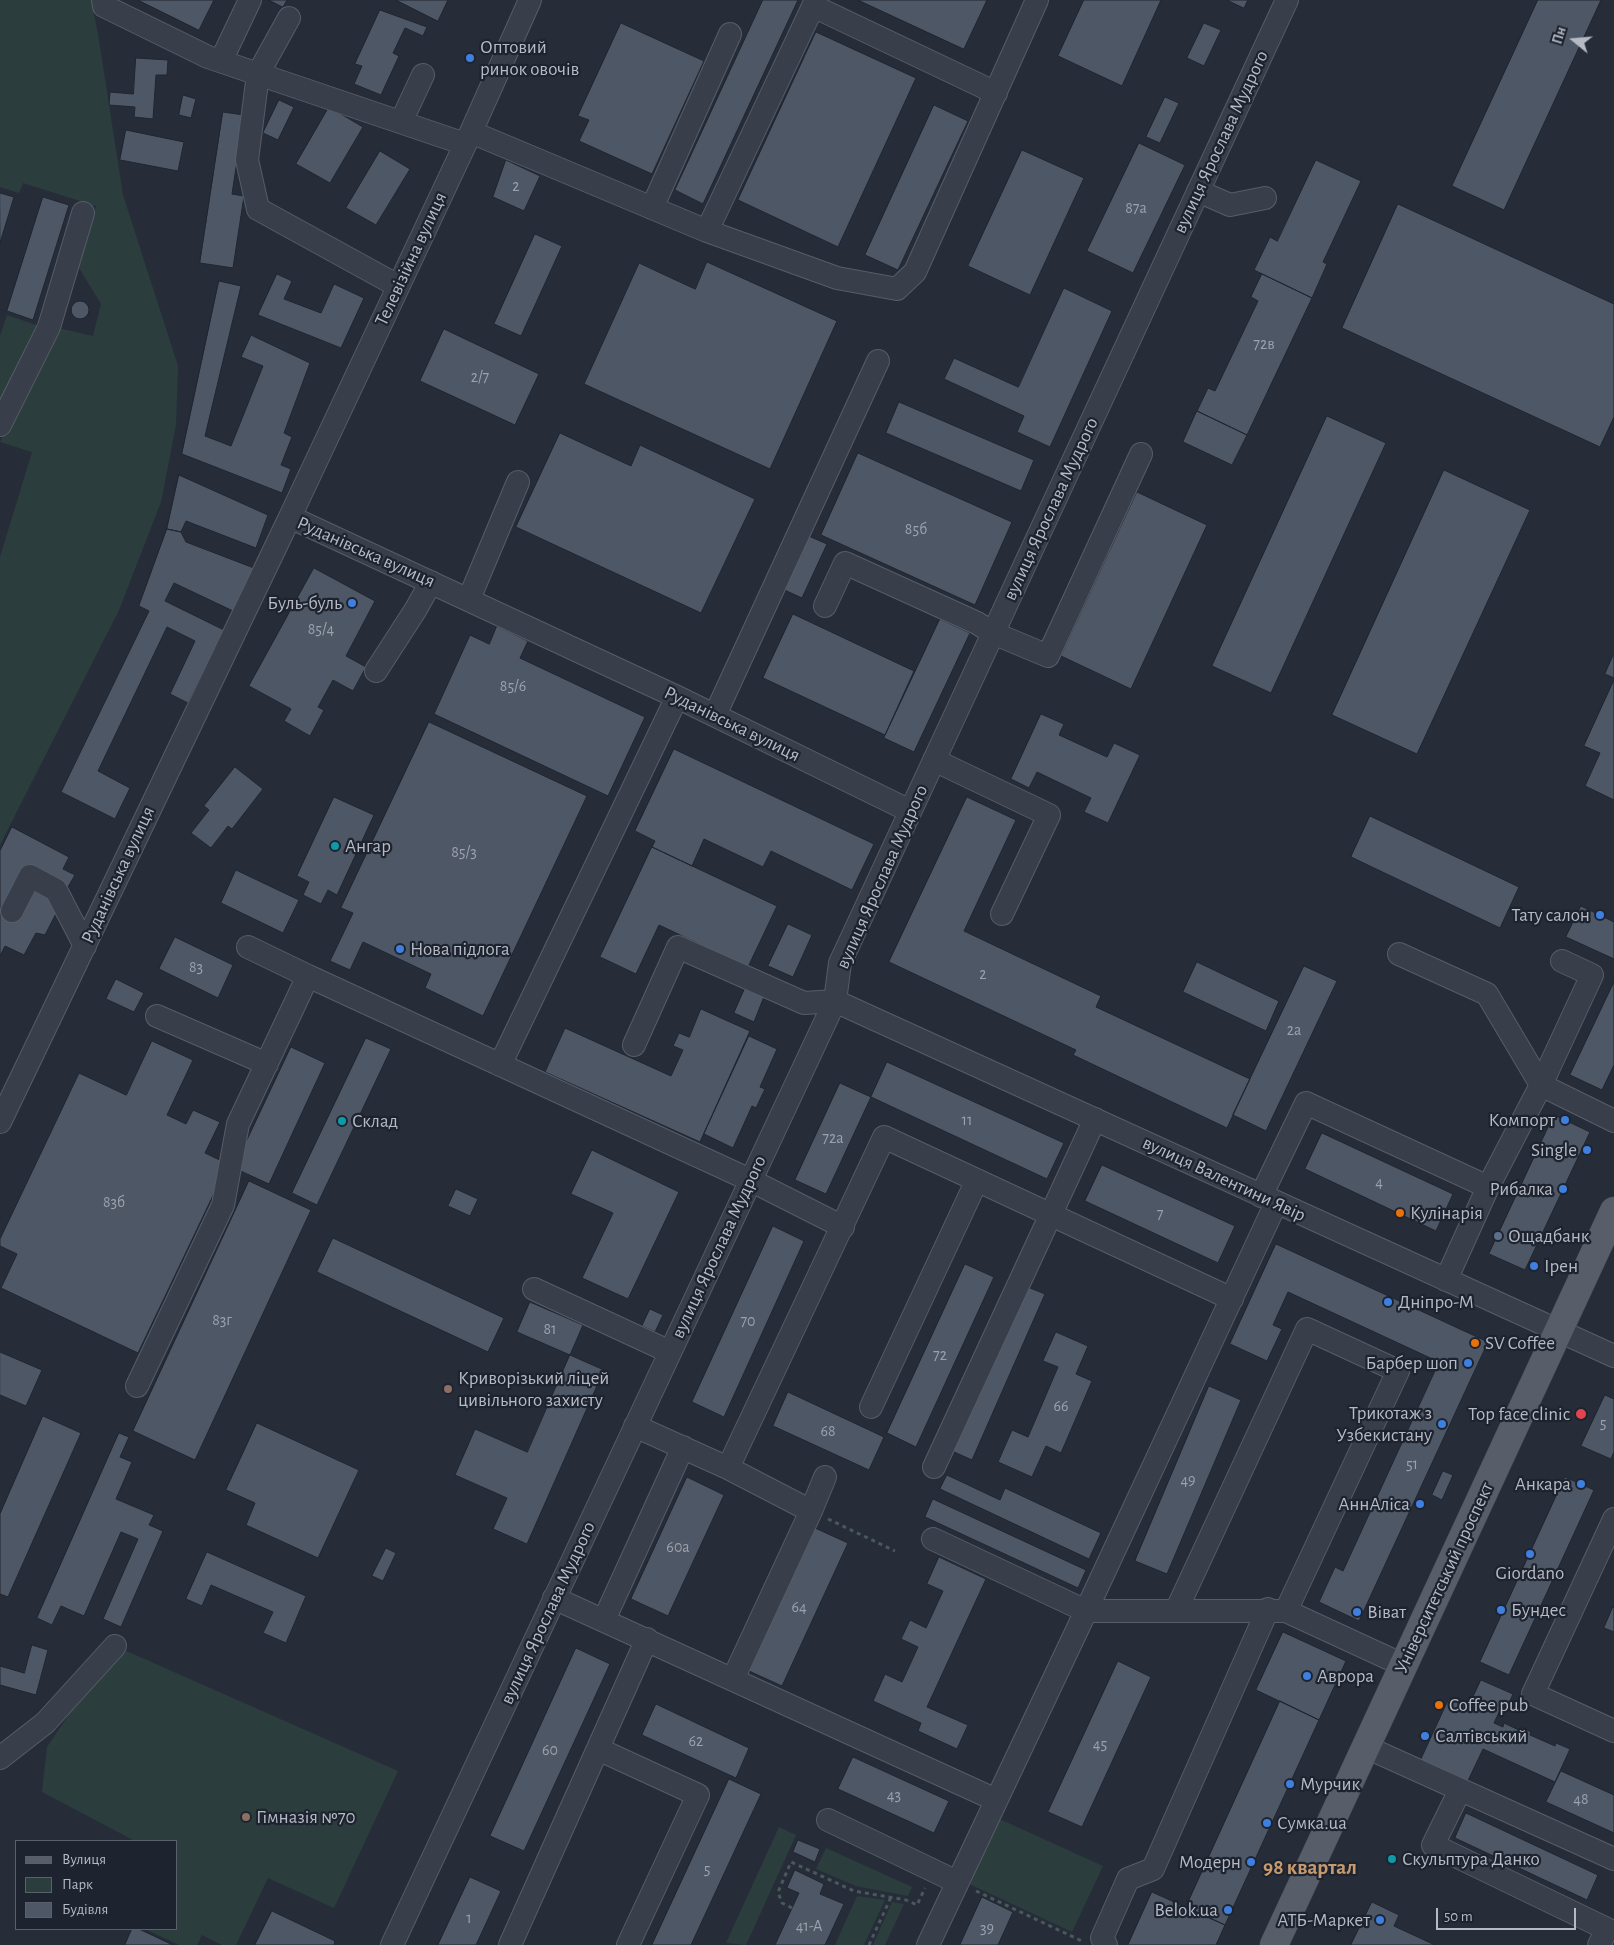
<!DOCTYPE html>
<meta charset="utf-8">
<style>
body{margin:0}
#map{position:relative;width:1614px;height:1945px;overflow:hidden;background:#262d39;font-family:"Alegreya Sans",sans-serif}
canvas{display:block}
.legend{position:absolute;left:15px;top:1840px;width:162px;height:90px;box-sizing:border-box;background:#1e242f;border:1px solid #5a606b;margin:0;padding:6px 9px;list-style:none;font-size:15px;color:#b5bac5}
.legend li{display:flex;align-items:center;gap:10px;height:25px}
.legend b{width:25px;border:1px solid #5a606b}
.north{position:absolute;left:1549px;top:15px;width:50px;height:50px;-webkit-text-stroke:4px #1e242f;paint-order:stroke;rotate:287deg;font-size:14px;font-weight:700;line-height:20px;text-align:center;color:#b5bac5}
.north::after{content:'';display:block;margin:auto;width:18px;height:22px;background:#b5bac5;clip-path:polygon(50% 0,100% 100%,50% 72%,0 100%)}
.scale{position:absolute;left:1436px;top:1908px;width:140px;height:22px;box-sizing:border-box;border:2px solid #b5bac5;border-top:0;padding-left:6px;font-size:15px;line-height:18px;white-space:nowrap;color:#b5bac5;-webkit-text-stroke:4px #1e242f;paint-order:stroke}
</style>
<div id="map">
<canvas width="1614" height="1945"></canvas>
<ul class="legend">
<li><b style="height:6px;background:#575e6a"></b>Вулиця</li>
<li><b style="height:14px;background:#2c3d3e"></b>Парк</li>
<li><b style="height:14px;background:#4e5765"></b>Будівля</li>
</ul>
<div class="north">Пн</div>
<div class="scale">50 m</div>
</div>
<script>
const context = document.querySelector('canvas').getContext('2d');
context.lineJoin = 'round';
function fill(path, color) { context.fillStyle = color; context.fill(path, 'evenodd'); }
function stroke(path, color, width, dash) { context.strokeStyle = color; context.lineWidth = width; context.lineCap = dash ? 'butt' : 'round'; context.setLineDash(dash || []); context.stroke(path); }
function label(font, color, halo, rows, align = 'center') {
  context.font = font + ' "Alegreya Sans",sans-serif'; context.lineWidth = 4.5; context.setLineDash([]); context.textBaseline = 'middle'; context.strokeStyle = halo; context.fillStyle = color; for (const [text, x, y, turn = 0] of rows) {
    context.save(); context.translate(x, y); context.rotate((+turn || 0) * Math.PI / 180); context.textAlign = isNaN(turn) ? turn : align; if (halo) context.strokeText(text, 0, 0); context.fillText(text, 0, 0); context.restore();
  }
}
fill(new Path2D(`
 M0,0H91L98,34L123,195L178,366L176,425L161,502L119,610L0,845V557L32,452L0,442L58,328L93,336L101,304L78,266L96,206L23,183L19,193L0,187Z
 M7,315L39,326L0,407V336Z
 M115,1646L398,1771L334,1908L268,1878L236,1945H222L202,1935L197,1945H179L145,1929H176V1841H135L42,1792L47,1747Z
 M995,1817L1103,1866L1072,1932L965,1882Z
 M779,1827L796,1835L746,1945L726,1943Z
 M826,1848L912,1887L908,1896L856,1886L816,1869Z
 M857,1896L885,1900L864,1945H835Z
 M892,1902L904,1904L885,1945H873Z`), '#2c3d3e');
const building = new Path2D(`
 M138,0H214L199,30Z
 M269,0H287L283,7Z
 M396,0H448L438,21Z
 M763,0H798L703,204L675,190Z
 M858,0H987L964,49Z
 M1084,0H1161L1122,86L1058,56Z
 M1227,0H1248L1244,8Z
 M1538,0H1601L1504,210L1452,186Z
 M380,10L427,27L423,36L405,28L393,53L399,56L381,95L354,84L362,66L355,64Z
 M621,23L704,61L652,174L579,141L589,120L578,116Z
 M1204,23L1221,30L1204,66L1187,58Z
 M816,32L916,78L838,247L738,200Z
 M136,58L168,60L167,75H156L153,119L134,117L135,107L109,105L110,92L133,94Z
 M183,95L196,99L191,118L179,115Z
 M1165,97L1179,103L1160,143L1146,137Z
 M279,100L294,107L278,140L263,133Z
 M934,105L968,121L898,270L865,255Z
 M329,107L363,127L330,183L296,164Z
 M223,112L244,115L232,194L244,196L233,268L200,263Z
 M126,130L184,142L178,171L120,160Z
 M1139,143L1185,165L1133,273L1087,251Z
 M1022,150L1084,178L1030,295L968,266Z
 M380,151L410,169L376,225L346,208Z
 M506,160L540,176L524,211L493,197Z
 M1316,160L1361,181L1323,262L1327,264L1312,298L1254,270L1270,237L1277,241Z
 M0,193L14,197L0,243Z
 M43,197L69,205L33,320L7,311Z
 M1398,204L1614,304V417L1600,447L1342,328Z
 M535,234L562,246L521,336L494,324Z
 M707,262L837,321L770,469L584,384L639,263L695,289Z
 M277,274L292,281L284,299L321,313L334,284L364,298L341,348L258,315Z
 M1262,274L1312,298L1247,435L1197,411L1208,388L1215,391L1258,301L1251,297Z
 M219,281L241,286L205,436L231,446L263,366L241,357L251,335L310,363L284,433L292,437L281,465L291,469L282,493L182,454Z
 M1064,288L1112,311L1050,447L1017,432L1024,416L944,379L954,358L1018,387Z
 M71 310a9 9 0 1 1 18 0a9 9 0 1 1-18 0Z
 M444,329L539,374L515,425L420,381Z
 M899,402L1034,460L1021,491L886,433Z
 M1197,411L1247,435L1232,465L1183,442Z
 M1327,416L1386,443L1271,693L1212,666Z
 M560,433L631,466L640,445L755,499L701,613L516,527Z
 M858,453L1012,522L975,605L821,535Z
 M1444,470L1530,510L1417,754L1332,715Z
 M179,475L268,515L256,548L186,521L181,532L167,529Z
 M1137,492L1207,525L1131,689L1061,656Z
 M167,529L181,532L186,542L254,568L233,611L174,583L165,601L224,630L188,703L170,694L195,641L167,627L98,771L130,788L115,819L61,792L149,611L139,606Z
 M804,534L827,544L802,598L780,588Z
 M314,568L375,601L346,656L366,667L353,691L333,680L318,707L324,710L310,736L284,721L291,709L249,686Z
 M793,614L914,671L885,735L763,678Z
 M940,619L970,633L914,752L884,738Z
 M497,626L528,641L520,658L645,717L608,796L434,714L470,635L489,644Z
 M1613,656H1614V678L1605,674Z
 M1614,680V800L1585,786L1600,753L1584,746Z
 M1041,714L1064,724L1059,735L1107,757L1114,743L1140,755L1108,823L1084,812L1091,798L1037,772L1029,788L1011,779Z
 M429,722L587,796L483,1016L425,988L431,974L363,942L350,970L330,961L353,913L341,908Z
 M674,749L874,844L852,890L771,851L763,867L704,839L692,866L652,847L655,841L635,831Z
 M235,767L263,789L232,829L228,826L211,848L191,833L209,810L204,806Z
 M334,797L374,815L337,895L328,890L321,904L303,895L309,882L297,876Z
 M967,797L1016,820L964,931L1101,996L1096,1007L1250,1079L1227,1128L1073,1055L1076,1050L889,962Z
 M1370,816L1519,887L1500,928L1351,857Z
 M12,827L69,857L63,869L75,875L68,887L26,865L1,915L15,922L33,886L62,902L45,935L36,933L24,955L5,946L0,956V851Z
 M652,847L777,906L748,967L659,925L636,974L600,957Z
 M236,870L299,900L283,933L221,903Z
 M1581,906L1614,922V959L1566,937Z
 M788,924L812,935L793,977L768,966Z
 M175,937L233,965L218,998L159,969Z
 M1197,962L1279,1001L1266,1031L1183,992Z
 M1304,966L1337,981L1266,1131L1233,1115Z
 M116,979L144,993L134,1012L106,999Z
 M1614,982V1065L1602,1090L1570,1075Z
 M746,986L765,994L754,1022L734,1013Z
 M701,1009L750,1031L700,1142L545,1072L565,1028L671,1076L683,1050L673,1046L679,1033L689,1037Z
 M749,1036L777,1049L760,1087L765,1089L756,1108L752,1106L733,1148L704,1134Z
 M366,1038L391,1049L317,1205L292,1193Z
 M152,1041L193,1060L167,1115L186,1124L193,1110L220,1122L205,1153L228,1164L138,1353L1,1288L17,1254L0,1246V1239L79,1073L126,1095Z
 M291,1047L325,1063L269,1184L234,1168Z
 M887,1062L1064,1143L1047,1179L871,1097Z
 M840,1083L871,1097L826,1194L795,1180Z
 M1554,1115L1590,1132L1525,1270L1489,1254Z
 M1322,1133L1453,1194L1436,1231L1305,1169Z
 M592,1150L679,1192L628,1299L582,1278L613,1213L571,1194Z
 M1102,1165L1235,1226L1218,1263L1085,1201Z
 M249,1181L311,1210L195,1460L133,1431Z
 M456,1189L478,1199L470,1216L448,1206Z
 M773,1226L804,1241L724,1417L692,1402Z
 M333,1238L504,1318L488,1352L317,1272Z
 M1276,1244L1488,1342L1359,1621L1319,1602L1335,1567L1343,1571L1439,1362L1288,1292L1273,1325L1282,1329L1267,1361L1230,1344Z
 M965,1264L994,1277L916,1447L887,1433Z
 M1025,1286L1045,1294L972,1460L952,1451Z
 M530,1302L583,1325L570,1355L517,1332Z
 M650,1309L663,1315L655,1332L642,1326Z
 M1056,1332L1088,1346L1076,1374L1092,1381L1061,1453L1046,1446L1032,1477L998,1462L1012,1430L1028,1437L1058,1367L1043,1361Z
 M0,1352L42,1370L26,1406L0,1395Z
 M570,1355L604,1370L527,1544L493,1529L507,1498L455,1475L475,1429L527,1452Z
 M1209,1386L1241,1400L1167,1574L1135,1561Z
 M788,1392L884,1437L869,1470L773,1426Z
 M1605,1395L1614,1399V1452L1611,1459L1581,1446Z
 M43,1416L81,1433L8,1597L0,1594V1514Z
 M257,1423L359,1470L318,1558L246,1525L255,1503L226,1490Z
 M119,1433L129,1437L120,1457L132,1462L116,1499L154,1515L149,1525L163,1531L121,1627L103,1619L138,1539L121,1532L84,1616L61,1606L52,1625L37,1618Z
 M1443,1471L1453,1475L1442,1500L1432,1495Z
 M947,1475L1000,1500L1005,1488L1101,1533L1089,1559L940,1489Z
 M687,1477L724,1495L668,1616L631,1599Z
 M1565,1477L1594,1490L1509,1675L1480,1662Z
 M933,1499L1086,1570L1078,1588L925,1517Z
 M815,1528L848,1543L782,1686L749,1671Z
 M386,1548L396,1553L383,1581L372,1576Z
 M207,1552L306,1596L286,1643L263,1633L273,1612L211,1585L202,1606L186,1599Z
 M939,1557L986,1579L927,1707L968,1725L957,1749L918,1731L921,1723L873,1701L885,1674L902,1682L918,1647L901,1639L910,1620L926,1628L943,1591L927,1584Z
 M1613,1607L1614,1608V1632L1604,1628Z
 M1283,1632L1346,1661L1319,1720L1256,1690Z
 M32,1645L48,1650L36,1695L0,1685V1666L24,1673Z
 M576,1648L610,1664L524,1851L490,1836Z
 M1118,1661L1151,1677L1082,1827L1048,1812Z
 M1481,1680L1513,1694L1506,1710L1501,1708L1494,1723L1503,1727L1504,1723L1521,1731L1522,1727L1531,1732L1530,1735L1555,1746L1556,1743L1570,1749L1555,1782L1483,1749L1466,1785L1419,1763L1449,1698L1468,1707Z
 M1280,1701L1319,1720L1225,1925L1186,1907Z
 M656,1704L749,1748L736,1778L642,1735Z
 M853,1757L949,1801L934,1833L838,1789Z
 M1561,1771L1614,1795V1833L1546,1802Z
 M729,1779L761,1794L691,1945H652Z
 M1466,1813L1598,1875L1587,1900L1455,1838Z
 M798,1840L820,1849L815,1862L793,1852Z
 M795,1870L824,1884L820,1894L844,1904L825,1945H775L799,1893L787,1888Z
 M470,1877L501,1891L476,1945H438Z
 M1152,1892L1225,1925L1216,1945H1128Z
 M982,1897L1013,1912L998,1945H960Z
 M1372,1902L1399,1915L1394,1926L1435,1945H1351Z
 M272,1911L335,1941L334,1945H255Z
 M132,1929H139L173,1945H125Z`);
fill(building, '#4e5765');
stroke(building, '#202631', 1);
const minor = new Path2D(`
 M103,0L104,6L208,57L465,144
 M813,6L996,93
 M289,18L258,74L247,160L258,209L398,286
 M221,61L250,0
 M401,122L423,75
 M471,132L707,231L837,278L897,289L915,272L1037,0
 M1198,191L1230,205L1265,198
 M652,208L730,34
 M707,231L816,0
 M0,425L49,327L83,213
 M290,517L471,132L530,0
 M469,599L518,482
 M825,606L845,563L977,623L993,633L1048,656L1141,454
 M376,671L416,609L431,582
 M715,715L878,361
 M934,760L1049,815L1002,914
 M12,911L30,876L56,890L85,946
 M248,947L308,976
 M1399,954L1487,994L1541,1085L1488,1187
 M1562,961L1592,975L1541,1085L1614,1121
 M157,1016L267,1064
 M634,1045L678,947L804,1003L835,1001L1614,1356
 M500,1065L677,697
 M0,1122L290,517L677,697L910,811
 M1261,1196L1306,1103L1488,1187L1446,1280
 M534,1289L670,1352
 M137,1386L223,1205L238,1124L308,976L750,1180L843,1227
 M871,1407L977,1180
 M635,1426L728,1468L811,1511L825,1477
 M934,1467L1095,1119
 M728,1468L884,1137L1232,1299
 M1614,1519L1533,1694L1614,1731
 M933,1539L1086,1611H1286L1403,1665
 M554,1598L996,1800
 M1176,1611L1307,1329L1398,1371L1286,1611
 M604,1620L683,1447
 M733,1679L811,1511
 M1366,1747L1614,1859
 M598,1749L698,1795L628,1945
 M0,1758L45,1723L115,1646
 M1460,1790L1433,1845L1607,1929L1599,1945
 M828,1820L957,1882
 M392,1945L835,1001L840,963L1287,0
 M510,1945L647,1639
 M928,1945L1086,1611L1276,1203
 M1106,1945L1102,1938L1128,1879L1153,1869L1268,1609`);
const major = new Path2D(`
 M1274,1945L1614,1211`);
stroke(minor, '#575d68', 24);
stroke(major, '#424853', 29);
stroke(new Path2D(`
 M828,1519L895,1551
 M976,1891L1084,1942
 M792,1908L782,1903L778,1892L791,1862L854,1891L906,1900L917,1905L925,1888
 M869,1945L891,1897`), '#49585b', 3, [4, 4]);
stroke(minor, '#393f4a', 22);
stroke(major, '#575e6a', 28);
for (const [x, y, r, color] of [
 [470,58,5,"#3f7fe0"],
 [352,603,5,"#3f7fe0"],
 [335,846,5,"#0f9aa8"],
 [1600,915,5,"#3f7fe0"],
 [400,949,5,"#3f7fe0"],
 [1565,1120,5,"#3f7fe0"],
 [342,1121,5,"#0f9aa8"],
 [1587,1150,5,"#3f7fe0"],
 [1563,1189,5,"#3f7fe0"],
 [1400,1213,5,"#e8710a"],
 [1498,1236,5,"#5c6f8a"],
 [1534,1266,5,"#3f7fe0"],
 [1388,1302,5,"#3f7fe0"],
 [1475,1343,5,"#e8710a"],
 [1468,1363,5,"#3f7fe0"],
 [448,1389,5,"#8d6e63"],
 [1581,1414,6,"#e0444e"],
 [1442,1424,5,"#3f7fe0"],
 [1581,1484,5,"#3f7fe0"],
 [1420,1504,5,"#3f7fe0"],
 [1530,1554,5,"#3f7fe0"],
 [1501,1610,5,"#3f7fe0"],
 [1357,1612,5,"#3f7fe0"],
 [1307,1676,5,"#3f7fe0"],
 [1439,1705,5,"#e8710a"],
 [1425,1736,5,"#3f7fe0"],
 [1290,1784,5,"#3f7fe0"],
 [246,1817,5,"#8d6e63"],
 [1267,1823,5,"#3f7fe0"],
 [1392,1859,5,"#0f9aa8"],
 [1251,1862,5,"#3f7fe0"],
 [1228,1910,5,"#3f7fe0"],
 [1380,1920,5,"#3f7fe0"]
]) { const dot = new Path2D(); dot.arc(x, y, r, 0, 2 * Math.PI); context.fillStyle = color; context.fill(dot); stroke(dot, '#1e242f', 2); }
label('16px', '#9ba1ad', null, [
 ["2",516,186],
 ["87а",1136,208],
 ["72в",1264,344],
 ["2/7",480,377],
 ["85б",916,529],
 ["85/4",321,629],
 ["85/6",513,686],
 ["85/3",464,852],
 ["83",196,967],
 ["2",983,974],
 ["2а",1294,1030],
 ["11",967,1120],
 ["72а",833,1138],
 ["4",1379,1182],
 ["83б",114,1202],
 ["7",1160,1214],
 ["83г",222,1320],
 ["70",748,1321],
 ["81",550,1329],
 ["72",940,1355],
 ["66",1061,1406],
 ["5",1603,1423],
 ["68",828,1431],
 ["51",1412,1464],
 ["49",1188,1480],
 ["60а",678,1547],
 ["64",799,1607],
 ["62",696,1741],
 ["45",1100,1744],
 ["60",550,1750],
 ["43",894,1795],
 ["48",1581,1799],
 ["5",707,1869],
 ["1",469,1918],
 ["41-А",809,1926],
 ["39",987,1928]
]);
label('19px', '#b5bac5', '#1e242f', [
 ["Оптовий",480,47],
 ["ринок овочів",480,69],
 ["Буль-буль",342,603,"right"],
 ["Ангар",345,846],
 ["Тату салон",1590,915,"right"],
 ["Нова підлога",410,949],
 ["Компорт",1555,1120,"right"],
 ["Склад",352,1121],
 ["Single",1577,1150,"right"],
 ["Рибалка",1553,1189,"right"],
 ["Кулінарія",1410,1213],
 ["Ощадбанк",1508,1236],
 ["Ірен",1544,1266],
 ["Дніпро-М",1398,1302],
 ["SV Coffee",1485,1343],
 ["Барбер шоп",1458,1363,"right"],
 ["Криворізький ліцей",458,1378],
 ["цивільного захисту",458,1400],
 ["Трикотаж з",1432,1413,"right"],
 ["Узбекистану",1432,1435,"right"],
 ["Top face clinic",1570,1414,"right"],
 ["Анкара",1571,1484,"right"],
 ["АннАліса",1410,1504,"right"],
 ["Giordano",1530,1573,"center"],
 ["Бундес",1511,1610],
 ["Віват",1367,1612],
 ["Аврора",1317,1676],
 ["Coffee pub",1449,1705],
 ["Салтівський",1435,1736],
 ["Мурчик",1300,1784],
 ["Гімназія №70",256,1817],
 ["Сумка.ua",1277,1823],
 ["Скульптура Данко",1402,1859],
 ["Модерн",1241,1862,"right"],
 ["Belok.ua",1218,1910,"right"],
 ["АТБ-Маркет",1370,1920,"right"]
], 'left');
label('19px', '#b5bac5', '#1e242f', [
 ["вулиця Ярослава Мудрого",1221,142,-65],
 ["Телевізійна вулиця",411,259,-65],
 ["вулиця Ярослава Мудрого",1051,509,-65],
 ["Руданівська вулиця",366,552,24],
 ["Руданівська вулиця",732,724,26],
 ["Руданівська вулиця",118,875,-65],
 ["вулиця Ярослава Мудрого",882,877,-66],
 ["вулиця Валентини Явір",1224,1179,25],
 ["вулиця Ярослава Мудрого",719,1247,-65],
 ["Університетський проспект",1444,1578,-65],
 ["вулиця Ярослава Мудрого",548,1613,-65]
]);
label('bold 21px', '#c7996e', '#1e242f', [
 ["98 квартал",1310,1868]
]);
</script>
